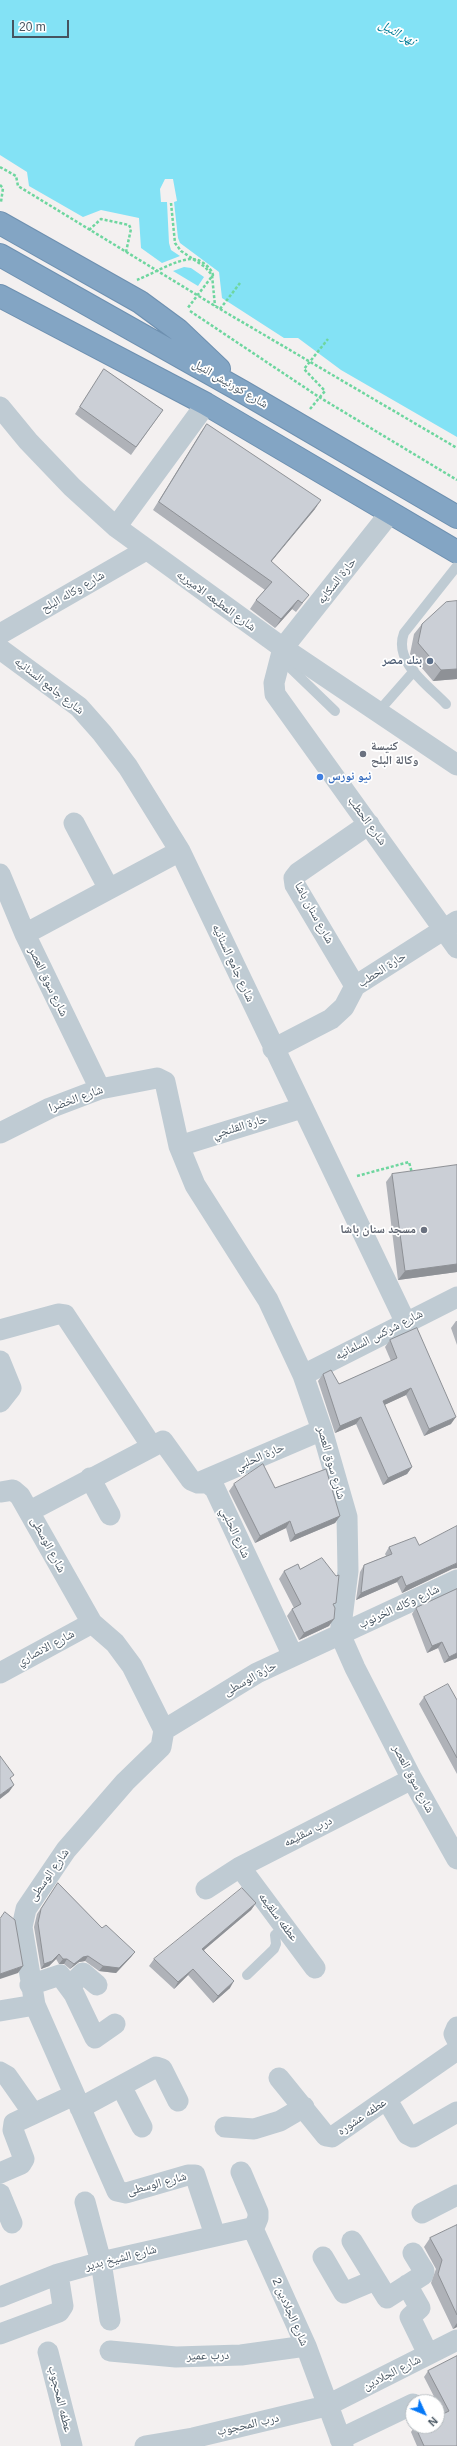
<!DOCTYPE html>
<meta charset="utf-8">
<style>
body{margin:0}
#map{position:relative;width:457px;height:2446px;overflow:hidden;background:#f3f0f0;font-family:Helvetica,sans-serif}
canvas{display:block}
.north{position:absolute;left:405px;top:2394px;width:40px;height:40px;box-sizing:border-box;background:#fff;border:1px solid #b5bbbf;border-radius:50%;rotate:134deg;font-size:11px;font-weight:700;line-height:16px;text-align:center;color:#465460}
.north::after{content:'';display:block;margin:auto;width:14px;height:18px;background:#0678f7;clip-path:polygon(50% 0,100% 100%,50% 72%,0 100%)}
.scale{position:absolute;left:12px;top:20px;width:57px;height:18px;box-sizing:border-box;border:2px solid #465460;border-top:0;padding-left:5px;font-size:12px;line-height:14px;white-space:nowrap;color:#465460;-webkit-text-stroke:3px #fff;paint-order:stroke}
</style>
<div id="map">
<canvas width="457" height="2446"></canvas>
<div class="north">N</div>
<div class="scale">20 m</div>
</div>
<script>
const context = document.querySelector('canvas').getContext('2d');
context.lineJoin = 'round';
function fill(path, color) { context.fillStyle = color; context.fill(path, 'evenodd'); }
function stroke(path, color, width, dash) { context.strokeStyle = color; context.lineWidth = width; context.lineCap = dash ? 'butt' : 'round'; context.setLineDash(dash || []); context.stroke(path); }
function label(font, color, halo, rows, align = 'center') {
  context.font = font + ' Helvetica,"Noto Naskh Arabic",sans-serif'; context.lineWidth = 3.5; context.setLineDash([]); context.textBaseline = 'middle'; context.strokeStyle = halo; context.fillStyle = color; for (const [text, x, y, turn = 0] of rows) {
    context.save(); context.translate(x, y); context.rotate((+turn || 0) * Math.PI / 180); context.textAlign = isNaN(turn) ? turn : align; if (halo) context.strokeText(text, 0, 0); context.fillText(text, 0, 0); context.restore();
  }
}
fill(new Path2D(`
 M0,0H457V437L341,370L298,338H284L222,298L219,272L180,243L178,238L174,202L177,201L173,179H165L160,189L161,202H167L169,243L171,250L180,256L162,263L141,248L139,218L101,210L83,217L29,186L27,172L0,155Z
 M184,267L191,268L204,277L198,286L173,271Z`), '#83e2f5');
const highway = new Path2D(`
 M0,223L140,302L178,330L219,369
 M0,255L243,392L457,517
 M0,296L206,404L457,552`);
stroke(highway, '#6e90b0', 24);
stroke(new Path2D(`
 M0,167L16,176L18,186L220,309L457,448
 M0,185L3,188L1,202
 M171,203L175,243L181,251L205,267L212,275L215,306
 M89,230L101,219L129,225L131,229L126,252
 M220,309L240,283
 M190,311L319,397L457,480
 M310,409L325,391L304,369L328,339
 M357,1176L409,1162L412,1173`), '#6ed69f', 2.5, [3, 2]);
stroke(new Path2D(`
 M280,658L335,711
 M446,704C428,685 393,662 404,633L457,566
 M378,712L414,671
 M247,1975L274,1949L276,1944L275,1935L285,1927`), '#bfcbd3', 10);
stroke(new Path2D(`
 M0,407L28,441L72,487L116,527L283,648L457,765
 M390,513L283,648L274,683L275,694L457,948
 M116,527L206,404
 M0,634L146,550
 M0,649L79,707L102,733L128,767L180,851L405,1321
 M74,823L109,889
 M0,874L25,934L100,1089
 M25,934L180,851
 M355,986L295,885L294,878L298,873L369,824
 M273,1049L331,1019L344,1007L355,986L457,921
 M0,1133L50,1108L100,1089L157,1078L165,1082L179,1146L195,1185L268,1300L303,1375L322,1430L347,1517L348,1571L340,1634L355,1668L412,1779L457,1859
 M179,1146L302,1108
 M0,1330L58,1314L65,1315L151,1445
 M0,1361L11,1388L0,1402
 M303,1375L457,1297
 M90,1478L110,1515
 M198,1483L322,1430
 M0,1492L13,1490L20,1496L92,1623L115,1643L132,1666L164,1730L161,1747L125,1782L66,1850L26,1909L22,1927L35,2005L117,2191L126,2193L188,2175H195L215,2235
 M30,1511L163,1441L191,1480L198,1483H208L215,1489L293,1656
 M0,1673L92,1623
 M164,1730L257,1673L457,1580
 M240,1867L315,1968
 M206,1889L240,1867L412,1779
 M30,1985L60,1975L74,1994L95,2038L115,2024
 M69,1987L83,1973L97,1985
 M0,2011L35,2005
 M457,2027L454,2034L457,2040
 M0,2072L7,2076L33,2113
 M279,2078L326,2136L332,2137L457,2050
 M121,2086L142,2127
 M387,2100L407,2134L413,2137L457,2112
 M80,2108L156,2067L162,2069L178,2101
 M225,2127L254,2129L280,2121L304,2107
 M241,2172L258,2212V2218L253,2230
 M0,2173L21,2164L24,2159L13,2130L14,2123L74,2095
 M0,2194L12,2223
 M85,2202L101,2262L110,2320
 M422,2213L457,2195
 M352,2241L387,2298L423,2275L424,2271L413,2253
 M323,2257L344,2293L375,2280
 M407,2285L420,2308L410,2317L428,2354
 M0,2297L58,2274L101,2262L251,2228L255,2233L306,2346L343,2446
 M0,2334L59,2312L63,2306L58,2274
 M110,2351L176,2357L241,2355L306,2346
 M48,2352L72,2446
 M340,2439L413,2404
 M145,2446L193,2438L326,2406L457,2340`), '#bfcbd3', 21);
stroke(highway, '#83a5c4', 22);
stroke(new Path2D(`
 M137,280C152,274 175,260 191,259C199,258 211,267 213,275L187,309`), '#6ed69f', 2.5, [3, 2]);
fill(new Path2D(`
 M104,369L163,410L131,455L75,414Z
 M207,424L315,509L271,562L303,603L296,612L292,609L275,628L250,609L256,600L265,590L153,510L201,432Z
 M457,601V679L433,681L410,654L414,634L422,624Z
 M457,1165V1272L398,1280L386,1182L392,1174Z
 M456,1321H457V1345L451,1328Z
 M390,1340L451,1424L424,1436L406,1395L384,1405L412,1467L407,1474L383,1485L356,1424L335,1433L318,1381L323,1374L339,1384L391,1361L385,1347Z
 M234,1484L275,1488L340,1516L335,1523L290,1542L286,1528L255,1543L229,1491Z
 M419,1545L452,1569L402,1593L397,1582L356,1600L360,1572L364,1565L386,1556L385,1554L389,1547Z
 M300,1569L334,1606L329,1626L299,1640L287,1616L292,1609L294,1608L279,1579L284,1571Z
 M457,1589V1658L444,1663L438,1648L427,1653L412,1614L416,1608Z
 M424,1697L457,1700V1774L419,1704Z
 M58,1883L102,1928L135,1952L131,1957L116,1973L99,1971L85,1961L79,1962L70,1969L64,1964H59L56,1959L49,1966L41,1969L34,1927L37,1914Z
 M256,1903L251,1910L204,1950L230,1988L213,2003L188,1975L174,1989L149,1966L154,1959Z
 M457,2225V2327L453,2329L431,2283L436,2269L424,2247L430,2238Z
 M457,2356V2446H417L411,2432L415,2426L443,2414L424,2377L428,2371Z`), '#afb2b8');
fill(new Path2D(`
 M321,500L315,509L265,569L271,561Z
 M298,600L292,609L275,628L281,619Z
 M457,669V679L433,681L441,670Z
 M457,1264V1272L398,1280L405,1271Z
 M411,1388L406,1395L378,1408L383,1401Z
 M361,1417L356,1424L335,1433L340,1426Z
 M456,1417L451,1424L424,1436L429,1429Z
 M412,1467L407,1474L383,1485L388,1478Z
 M340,1516L335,1523L290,1542L295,1535Z
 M290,1521L286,1528L255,1543L260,1536Z
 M457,1563V1568L452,1569L402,1593L406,1586Z
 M402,1576L397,1582L356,1600L361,1593Z
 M334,1619L329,1626L299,1640L304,1633Z
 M442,1642L438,1648L427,1653L432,1646Z
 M457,1653V1658L444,1663L449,1657Z
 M14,1785L9,1792L0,1799V1795Z
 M256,1903L251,1910L198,1955L202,1949Z
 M135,1952L131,1957L116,1973L99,1971L103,1966Z
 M59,1954L56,1959L49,1966L41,1969L44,1964Z
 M88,1956L85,1961L79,1962L70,1969L74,1964L83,1957Z
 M63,1959H67L64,1964H59Z
 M23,1966L18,1973L0,1979V1974Z
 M193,1969L188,1975L174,1989L178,1982Z
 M234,1981L230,1988L213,2003L218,1996Z
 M457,2323V2327L453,2329Z`), '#8e9196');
const building = new Path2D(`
 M104,369L163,410L136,447L80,407Z
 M207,424L321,500L271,561L309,595L302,603L298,600L281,619L256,600L272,582L159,502Z
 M457,601V669L441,670L418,643L422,624L446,602Z
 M457,1165V1264L405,1271L392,1174Z
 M417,1328L456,1417L429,1429L411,1388L383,1401L412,1467L388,1478L361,1417L340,1426L323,1374L331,1370L339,1384L397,1358L390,1340Z
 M263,1464L275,1488L326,1469L340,1516L295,1535L290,1521L260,1536L234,1484Z
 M457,1526V1563L406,1586L402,1576L361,1593L364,1565L392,1554L389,1547L415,1537L419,1545Z
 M322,1558L336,1576L339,1575L336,1603L333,1604L335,1608L334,1619L304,1633L292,1609L301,1604L284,1571L298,1564L300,1569Z
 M457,1589V1653L449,1657L442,1642L432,1646L416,1608Z
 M448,1684L457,1700V1758L424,1697Z
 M0,1756L14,1775L10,1778L14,1785L0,1795Z
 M58,1883L102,1928L106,1925L135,1952L119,1968L103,1966L88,1956L83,1957L74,1964L67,1959H63L59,1954L52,1961L44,1964L38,1923L41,1909Z
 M242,1888L256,1903L202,1949L234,1981L218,1996L193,1969L178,1982L154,1959Z
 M5,1912L15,1920L23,1966L0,1974V1919Z
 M457,2225V2315L438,2274L442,2260L430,2238Z
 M457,2356V2446H424L415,2426H437V2417L449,2411L428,2371Z`);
fill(building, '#cbcfd6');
stroke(building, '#8e9196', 1);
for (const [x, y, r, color] of [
 [430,661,4,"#5c6f8a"],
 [363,754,4,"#6b7280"],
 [320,777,4,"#3f7fe0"],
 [424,1230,4,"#6b7280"]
]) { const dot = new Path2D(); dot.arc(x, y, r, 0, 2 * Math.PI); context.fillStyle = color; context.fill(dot); stroke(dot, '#fff', 1.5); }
label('12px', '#465460', '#fff', [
 ["شارع كورنيش النيل",230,384,30],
 ["حارة السكايه",337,581,-52],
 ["شارع وكاله البلح",73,592,-30],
 ["شارع المطبعه الاميريه",216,601,36],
 ["شارع جامع السنانيه",49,686,38],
 ["شارع الحطب",367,821,54],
 ["شارع سنان باشا",314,913,61],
 ["شارع جامع السنانيه",233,963,65],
 ["حارة الحطب",382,970,-33],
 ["شارع سوق العصر",48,982,64],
 ["شارع الخضرا",76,1099,-20],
 ["حارة القلنجي",240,1127,-17],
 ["شارع شركس السلمانيه",379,1335,-27],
 ["حارة الحلبي",260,1457,-23],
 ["شارع سوق العصر",331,1463,74],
 ["شارع الحلبي",235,1533,65],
 ["شارع الوسطى",48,1545,62],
 ["شارع وكاله الخرنوب",399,1607,-25],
 ["شارع الانصاري",46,1648,-28],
 ["حارة الوسطى",250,1679,-29],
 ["شارع سوق العصر",413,1779,62],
 ["درب سقليمه",308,1832,-27],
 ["شارع الوسطى",49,1875,-55],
 ["عطفه سلقيمه",278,1917,53],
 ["عطفه عشوره",362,2117,-34],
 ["شارع الوسطى",157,2184,-15],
 ["شارع الشيخ بدير",121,2258,-14],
 ["شارع الجلادين 2",290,2312,66],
 ["درب عمير",208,2356,-1],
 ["شارع الجلادين",392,2373,-27],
 ["عطفه المحجوب",60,2399,76],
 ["درب المحجوب",248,2425,-13]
]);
label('bold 12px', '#4e5e75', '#fff', [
 ["بنك مصر",422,661]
], 'right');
label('bold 12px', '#5b616d', '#fff', [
 ["كنيسة",371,747],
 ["وكالة البلح",371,761],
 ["مسجد سنان باشا",416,1230,"right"]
], 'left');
label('bold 12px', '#366cbe', '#fff', [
 ["نيو نورس",328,777]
], 'left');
label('italic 13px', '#037d97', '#fff', [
 ["نهر النيل",397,33,29]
]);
</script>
